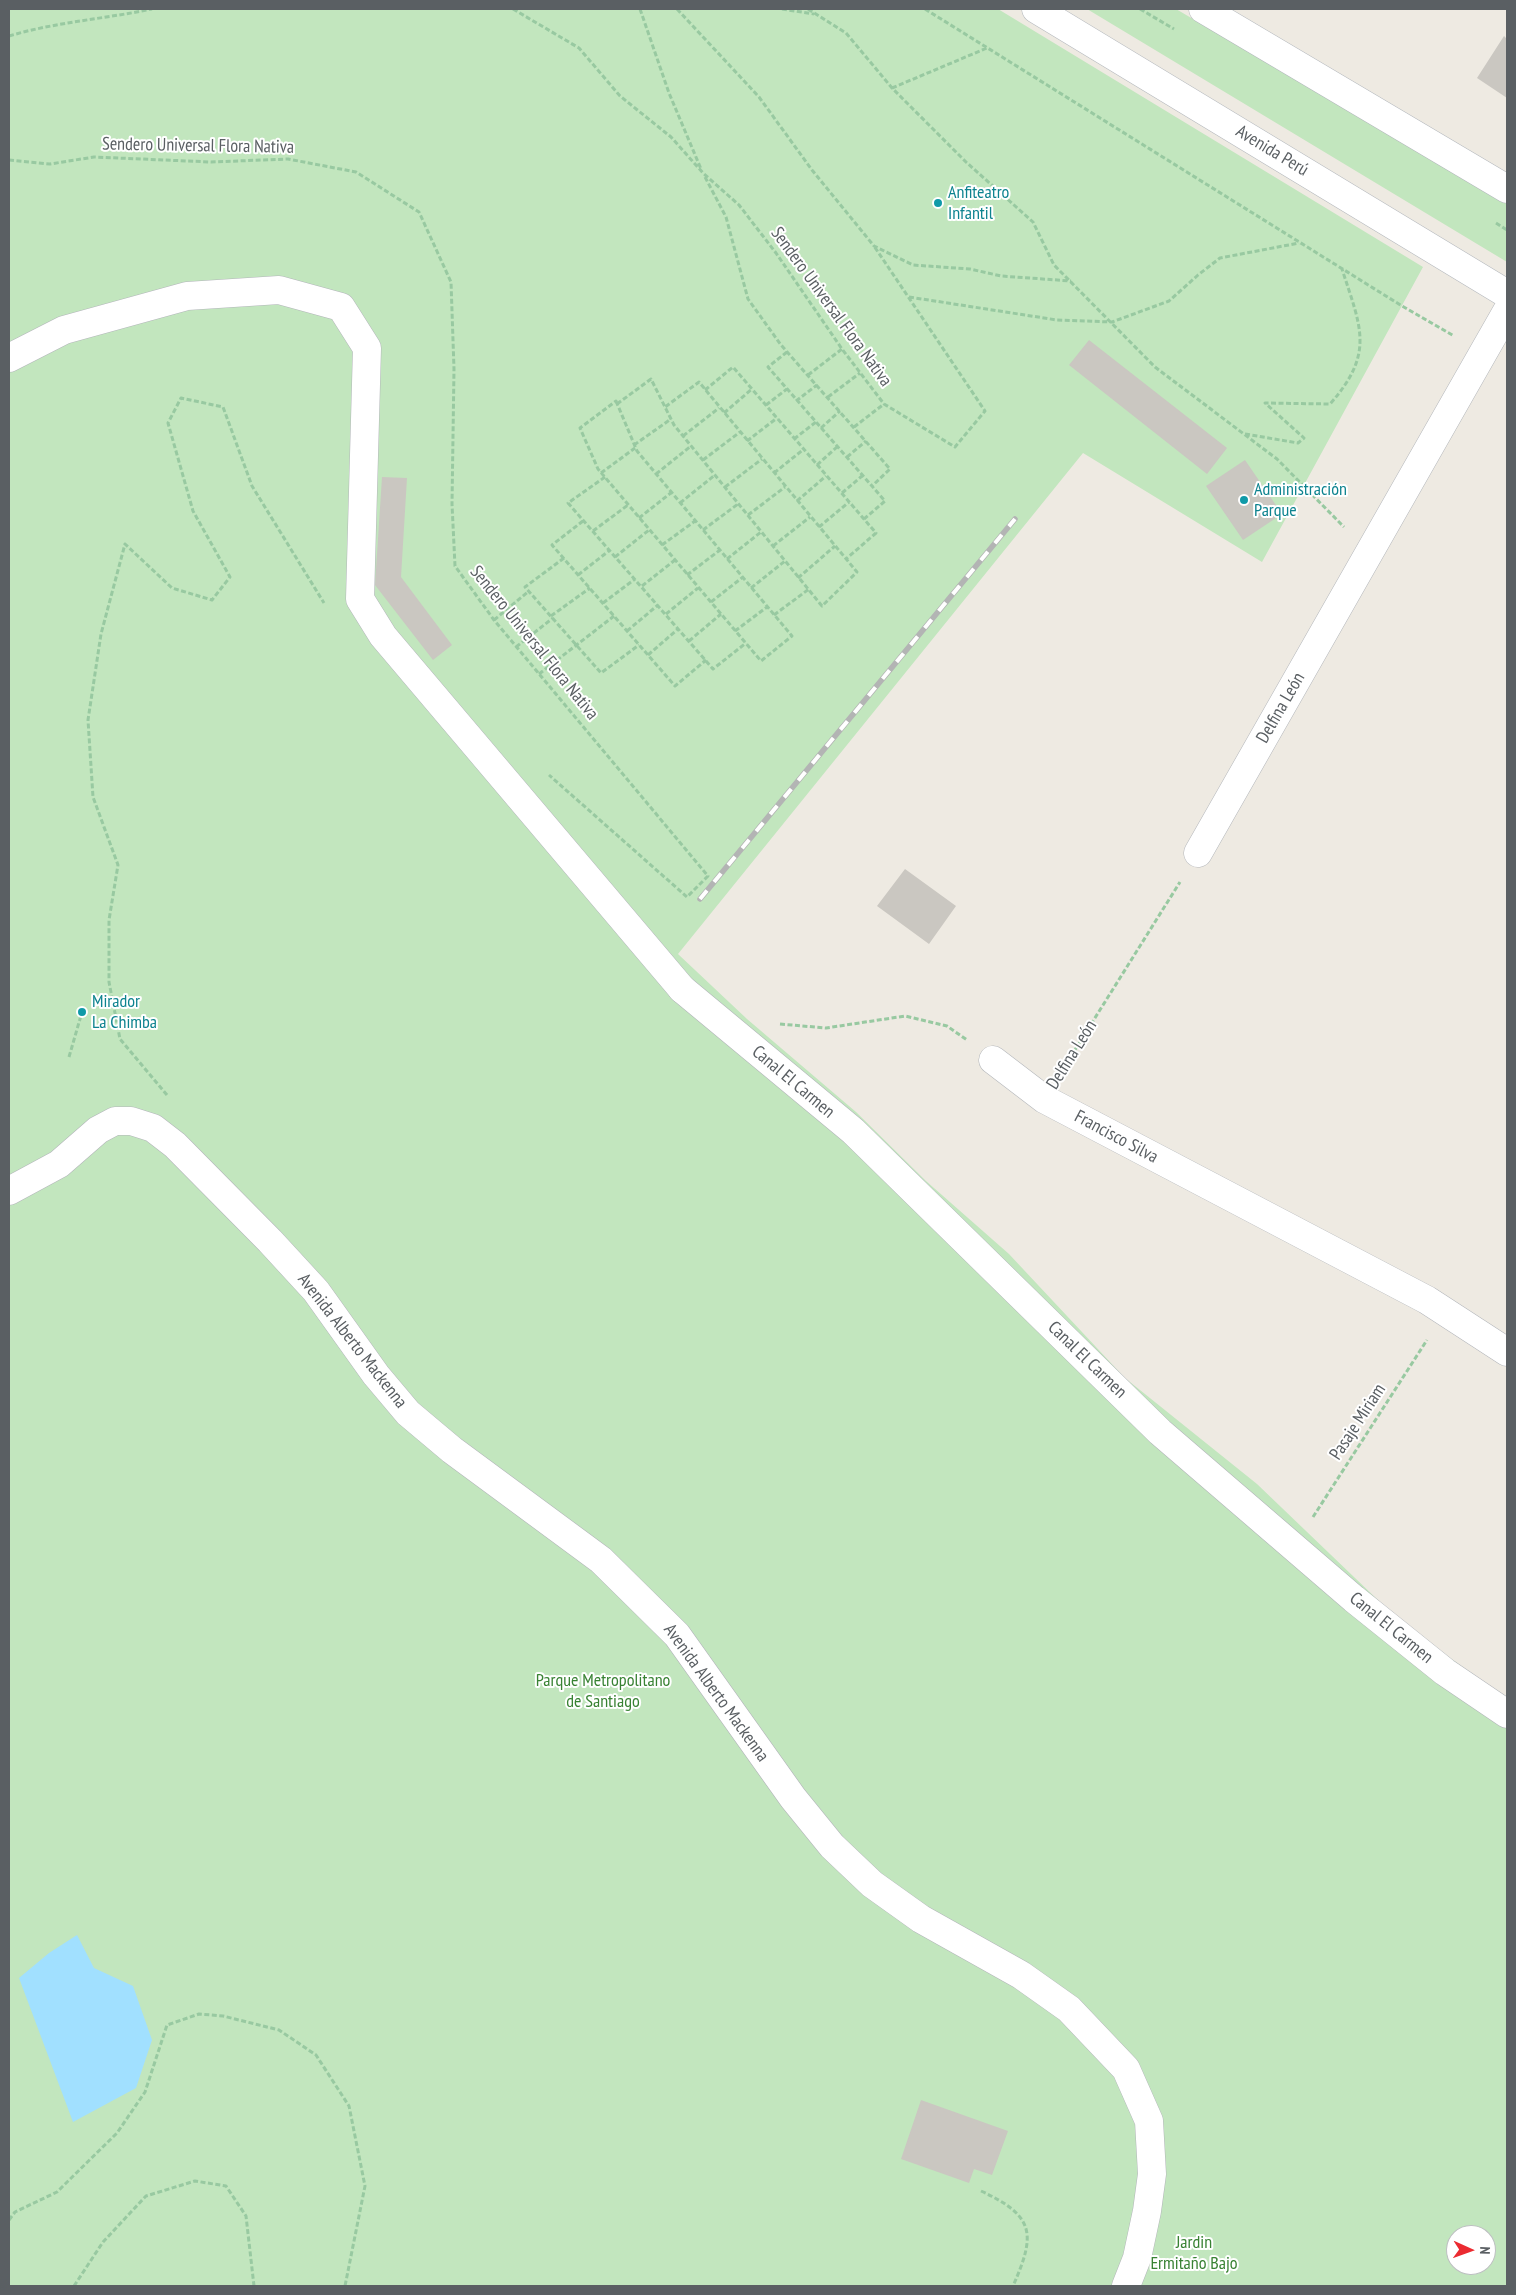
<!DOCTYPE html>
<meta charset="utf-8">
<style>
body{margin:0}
#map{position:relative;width:1516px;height:2295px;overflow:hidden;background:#eeeae2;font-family:"PT Sans Narrow",sans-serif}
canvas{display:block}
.frame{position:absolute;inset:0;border:10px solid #5a5f63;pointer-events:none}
.north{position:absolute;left:1446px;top:2225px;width:50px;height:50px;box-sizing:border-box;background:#fff;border:1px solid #bdbfc1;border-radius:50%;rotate:92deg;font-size:14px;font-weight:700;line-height:20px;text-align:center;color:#5a5f63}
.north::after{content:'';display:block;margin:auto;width:18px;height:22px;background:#eb2b31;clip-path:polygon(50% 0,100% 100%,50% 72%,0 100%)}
</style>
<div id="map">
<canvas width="1516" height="2295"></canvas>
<div class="frame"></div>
<div class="north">N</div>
</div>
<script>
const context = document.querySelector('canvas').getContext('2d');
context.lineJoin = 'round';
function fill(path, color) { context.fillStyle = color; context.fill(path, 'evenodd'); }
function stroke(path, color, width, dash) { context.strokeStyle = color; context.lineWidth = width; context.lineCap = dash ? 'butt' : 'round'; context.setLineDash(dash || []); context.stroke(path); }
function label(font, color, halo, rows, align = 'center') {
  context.font = font + ' "PT Sans Narrow",sans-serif'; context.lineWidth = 4; context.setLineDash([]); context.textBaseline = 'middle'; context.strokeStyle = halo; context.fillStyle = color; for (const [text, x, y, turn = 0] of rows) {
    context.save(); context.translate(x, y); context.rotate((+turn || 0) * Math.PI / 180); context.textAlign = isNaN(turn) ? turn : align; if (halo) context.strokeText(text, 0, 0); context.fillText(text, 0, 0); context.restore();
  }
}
fill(new Path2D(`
 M9,9H998L1423,267L1262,562L1083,453L678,954L747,1019L856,1112L926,1181L1009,1254L1125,1378L1257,1484L1403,1624L1507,1699V2286H9ZM1456,2235H1486V2265H1456Z
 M1087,9H1176L1507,204V262Z`), '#c2e6be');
fill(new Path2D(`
 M77,1935L94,1968L133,1986L152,2040L136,2088L73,2122L19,1978L49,1953Z`), '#a1e0ff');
fill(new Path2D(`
 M1504,36L1507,39V98L1477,78Z
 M1089,340L1227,448L1207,474L1069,365Z
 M1245,460L1282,514L1243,540L1206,486Z
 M382,477L407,478L401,577L452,645L433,660L375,585Z
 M905,869L956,906L929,944L877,906Z
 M921,2100L1008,2131L992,2175L974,2169L969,2183L901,2159Z`), '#cac7c1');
const pedestrian = new Path2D(`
 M9,358L64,330L187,296L279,290L341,307L367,348L360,599L383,636L682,989`);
const minor = new Path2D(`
 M1198,853L1507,311
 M682,989L853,1131L1160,1432L1354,1599L1445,1672L1507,1714
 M993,1060L1044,1099L1427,1300L1507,1352
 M9,1191L59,1164L98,1130L115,1121H131L153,1128L175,1145L270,1241L316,1291L376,1375L408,1413L452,1450L601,1560L677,1635L793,1798L832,1846L872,1884L921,1919L1021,1975L1069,2009L1126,2069L1149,2121L1152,2174L1147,2211L1137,2258L1126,2286`);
const secondary = new Path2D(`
 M1036,9L1507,294
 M1203,9L1507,189`);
stroke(pedestrian, '#b3b6ba', 29);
stroke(minor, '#b3b6ba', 29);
stroke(secondary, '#b4b8bd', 29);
stroke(new Path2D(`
 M513,9L579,48L620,96L671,137L703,173L739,205L776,253L842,349L884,404L955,447L985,411L874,246
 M640,9L669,93L701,169
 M677,9L759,97L812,170L874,246L913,265L970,269L1001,276L1071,281
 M782,9L814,14
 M808,9L846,33L892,88L966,162L1033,222L1054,265L1155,367L1277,459L1344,527
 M925,9L1402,306L1454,336
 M1140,9L1174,29
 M9,36C56,22 104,19 152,9
 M892,88L987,48
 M9,160L50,164L94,157L211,162L288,159L356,172L419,212L451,282L454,369L452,504L455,566L494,620L708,876L687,897L549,775
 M705,177L726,217L748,299L781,345L890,469L872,486
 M1496,223L1507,230
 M909,297L1057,320L1112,322L1169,301L1198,275L1220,258L1299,243
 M787,352L768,367L885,501L864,519
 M808,375L842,349
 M705,390L733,367L876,533L846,559
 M828,397L860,373
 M616,401L637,451L792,636L761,661L598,469L580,428Z
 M796,401L817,385
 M617,404L651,379L674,425L822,606L857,572L699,382L665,407
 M766,405L787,389
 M724,413L752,389
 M854,427L884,404
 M821,428L840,411
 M1245,434L1298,443L1304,438L1265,403L1330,404C1375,353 1361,328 1342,269
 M683,436L719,408
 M794,439L816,422
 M747,441L777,418
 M634,445L671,419
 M847,457L866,441
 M703,460L740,432
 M817,465L837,447
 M601,473L635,448
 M774,473L804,449
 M656,474L691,446
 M605,477L568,503L713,669L746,643
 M725,487L762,459
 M842,493L862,476
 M797,501L826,476
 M680,503L715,475
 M748,515L785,487
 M639,518L672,492
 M583,521L552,545L675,686L706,660
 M819,527L849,502
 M703,530L738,504
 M593,531L628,505
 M662,545L695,521
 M773,546L810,517
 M615,557L649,530
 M564,558L525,587L601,673L639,645
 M727,559L761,532
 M578,575L610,550
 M687,575L720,550
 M798,578L835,546
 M642,586L675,560
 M751,588L785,561
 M711,602L743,577
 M603,603L635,579
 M666,614L698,588
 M774,615L809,589
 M551,616L590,588
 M494,620L529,591
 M627,631L658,605
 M735,631L767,607
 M689,641L721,614
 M516,647L553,618
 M648,655L678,629
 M539,674L614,616
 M780,1024L826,1028L905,1016L947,1026L967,1040
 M69,1057L82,1012
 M1063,1069L1180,882
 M167,1095L120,1039L109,982V920L118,865L93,797L88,720L101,634L125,544L172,588L212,600L230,577L193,511L168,423L181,398L223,407L252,486L324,603
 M1313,1517L1427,1340
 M981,2191C1035,2216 1036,2234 1013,2286
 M9,2220L15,2212L57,2192L117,2133L145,2092L167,2025L199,2014L223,2016L279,2030L316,2055L349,2106L365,2186L345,2286
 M74,2286L103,2242L146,2196L195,2181L226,2186L246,2216L254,2286`), '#98c9a1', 3, [5, 2.5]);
stroke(pedestrian, '#fff', 28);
stroke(minor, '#fff', 28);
stroke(secondary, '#fff', 28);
const rail = new Path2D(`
 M700,899L1015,519`);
stroke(rail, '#b3b4b4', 5.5);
stroke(rail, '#fff', 4, [11]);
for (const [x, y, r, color] of [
 [938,203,5,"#0f9aa8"],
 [1244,500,5,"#0f9aa8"],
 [82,1012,5,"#0f9aa8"]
]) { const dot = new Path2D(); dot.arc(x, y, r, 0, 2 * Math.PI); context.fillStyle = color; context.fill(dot); stroke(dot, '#fff', 2); }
label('18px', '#5a5f63', '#fff', [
 ["Sendero Universal Flora Nativa",198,146,1],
 ["Avenida Perú",1272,151,31],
 ["Sendero Universal Flora Nativa",831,307,54],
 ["Sendero Universal Flora Nativa",534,643,51],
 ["Delfina León",1281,708,-60],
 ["Delfina León",1072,1055,-58],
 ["Canal El Carmen",793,1082,40],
 ["Francisco Silva",1116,1137,28],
 ["Avenida Alberto Mackenna",352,1341,52],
 ["Canal El Carmen",1087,1360,44],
 ["Pasaje Miriam",1358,1422,-57],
 ["Canal El Carmen",1391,1628,39],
 ["Avenida Alberto Mackenna",716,1693,54]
]);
label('18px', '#0d838f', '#fff', [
 ["Anfiteatro",948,193],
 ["Infantil",948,214],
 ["Administración",1254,490],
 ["Parque",1254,511],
 ["Mirador",92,1002],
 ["La Chimba",92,1023]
], 'left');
label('18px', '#388233', '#fff', [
 ["Parque Metropolitano",603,1681],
 ["de Santiago",603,1702],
 ["Jardin",1194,2243],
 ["Ermitaño Bajo",1194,2264]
]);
</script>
